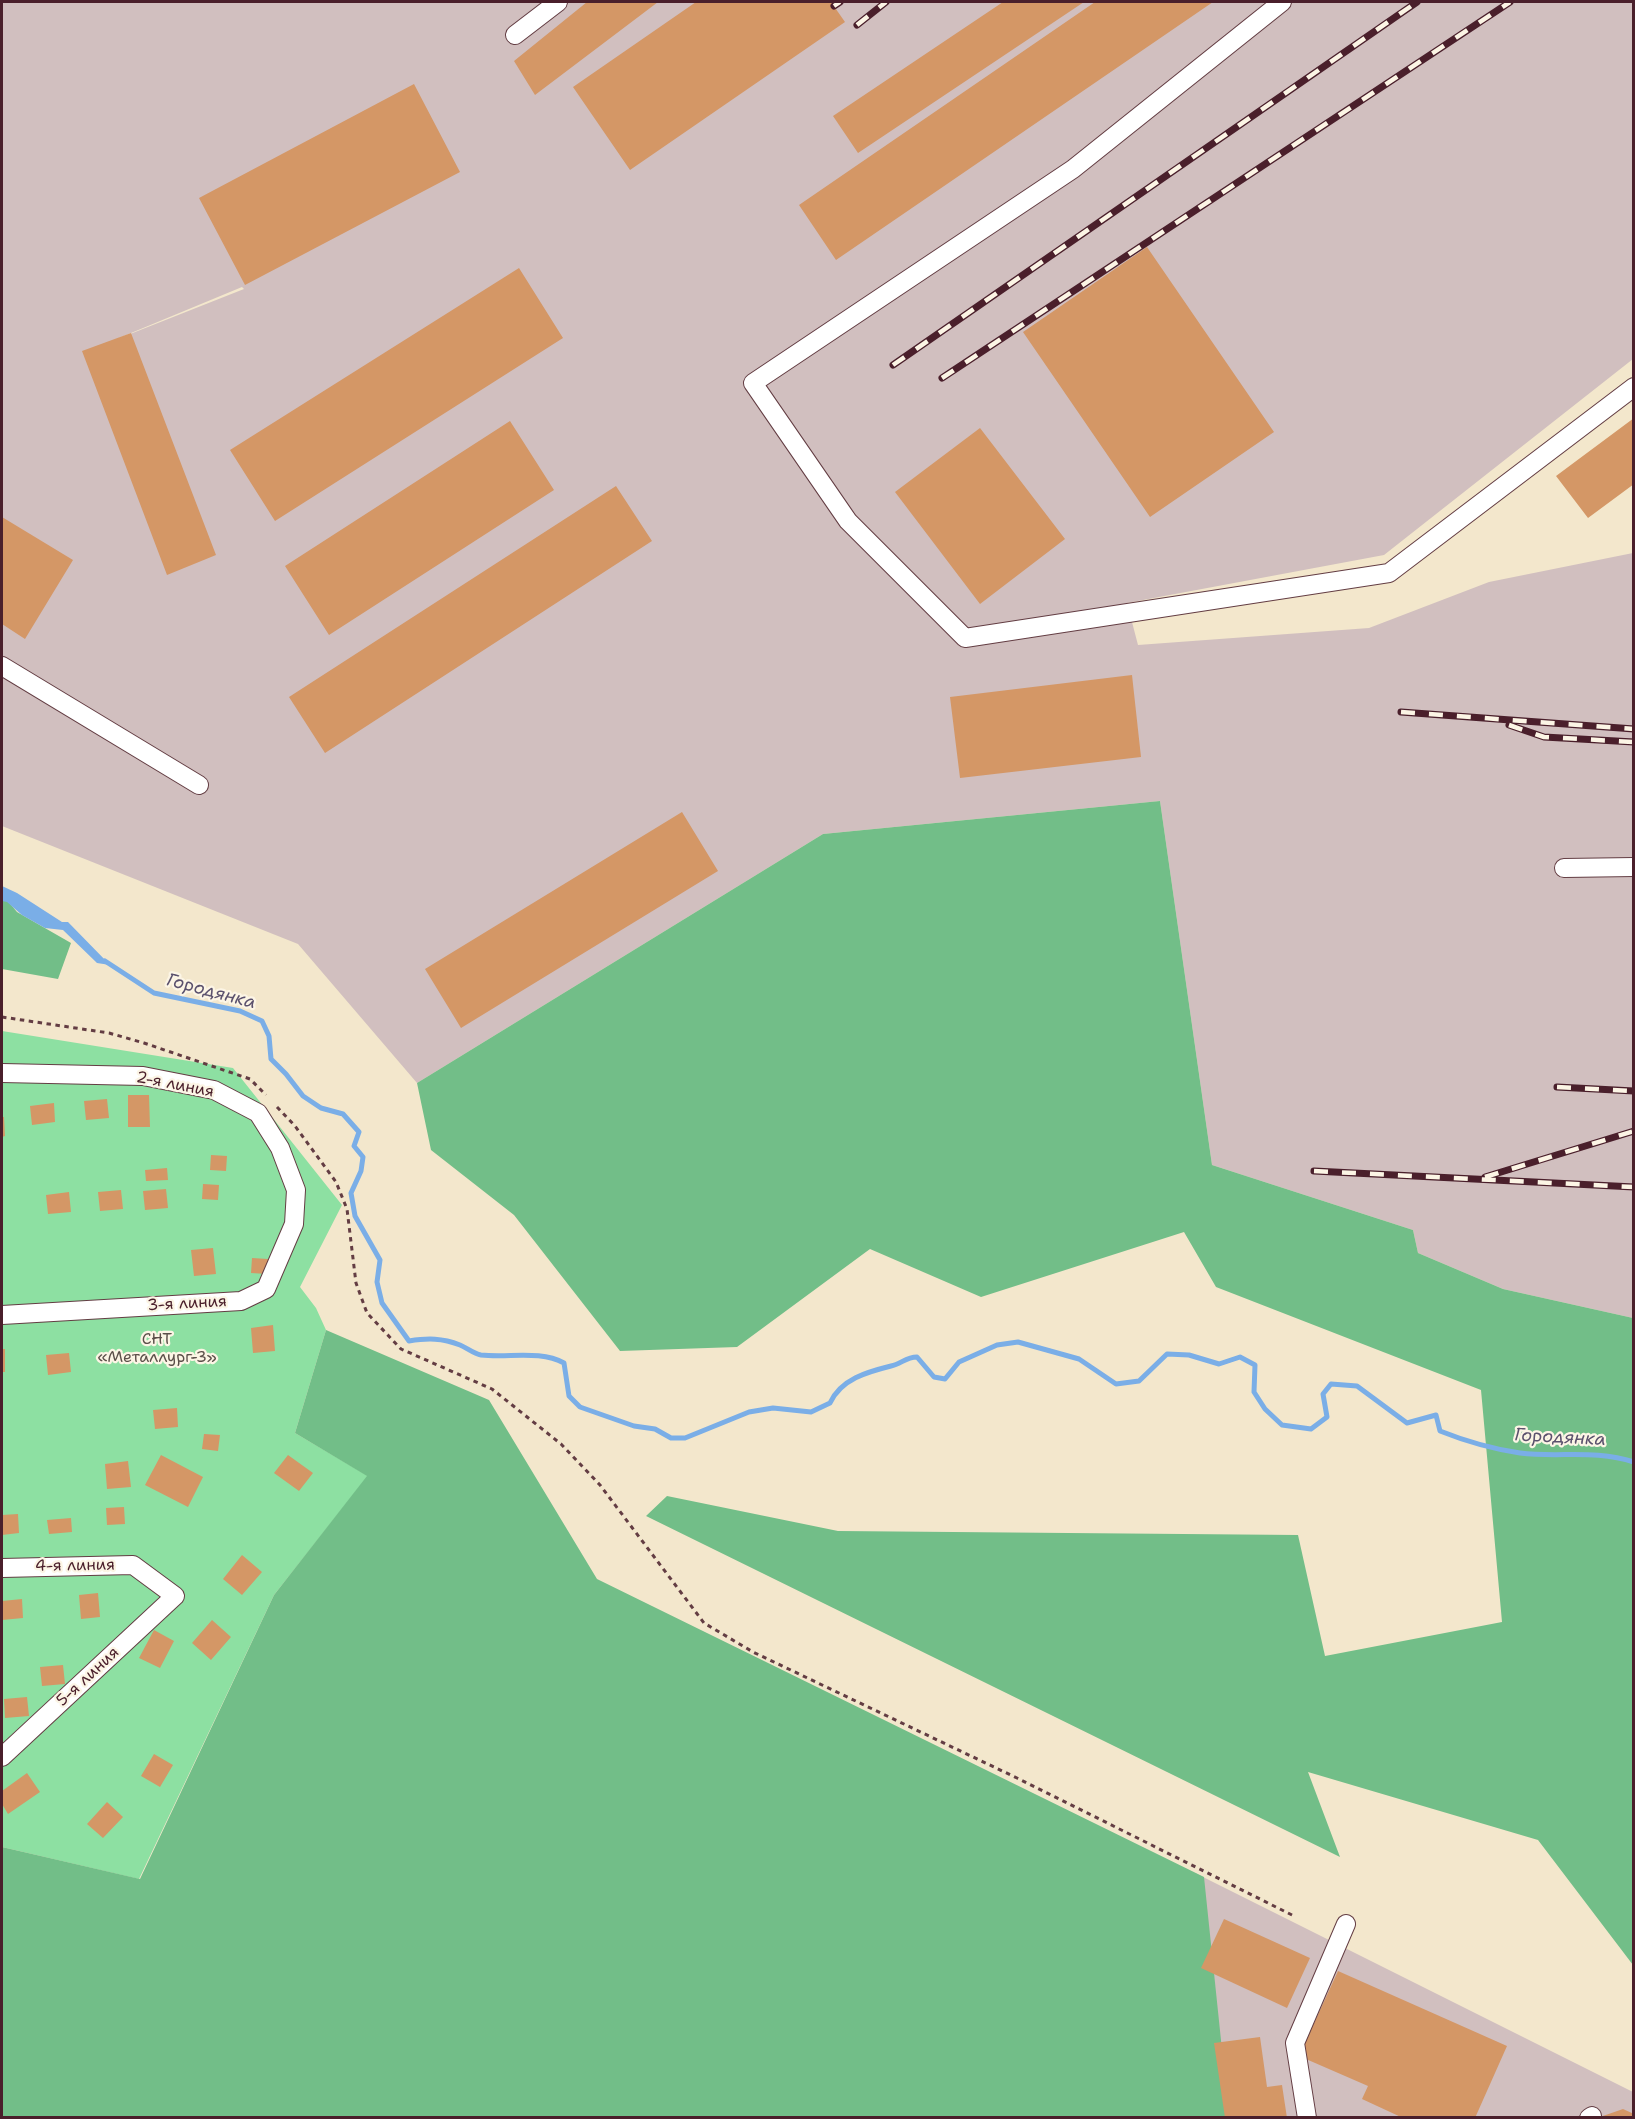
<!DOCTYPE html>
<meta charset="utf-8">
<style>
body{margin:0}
#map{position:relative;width:1635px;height:2119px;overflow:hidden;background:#f3e7cc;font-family:"Shantell Sans",sans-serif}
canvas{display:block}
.frame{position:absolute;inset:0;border:3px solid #4a1f2b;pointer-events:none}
</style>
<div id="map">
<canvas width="1635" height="2119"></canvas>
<div class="frame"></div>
</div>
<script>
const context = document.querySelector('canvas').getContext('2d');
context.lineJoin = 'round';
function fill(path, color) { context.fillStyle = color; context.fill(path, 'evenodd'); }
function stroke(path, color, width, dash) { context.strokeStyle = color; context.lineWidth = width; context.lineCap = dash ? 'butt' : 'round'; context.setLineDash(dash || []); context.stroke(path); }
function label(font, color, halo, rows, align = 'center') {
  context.font = font + ' "Shantell Sans",sans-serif'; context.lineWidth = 4.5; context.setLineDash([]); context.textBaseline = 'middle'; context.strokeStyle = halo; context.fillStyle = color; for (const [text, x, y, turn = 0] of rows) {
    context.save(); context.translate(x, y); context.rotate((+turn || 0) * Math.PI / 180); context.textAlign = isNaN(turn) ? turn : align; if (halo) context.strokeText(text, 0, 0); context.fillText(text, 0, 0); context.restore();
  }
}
fill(new Path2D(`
 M2,2H1633V359L1384,555L1127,603L1138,645L1369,628L1489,582L1633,553V1318L1503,1289L1418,1253L1413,1230L1212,1165L1160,801L823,834L417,1083L298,944L2,826ZM242,287L244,289L120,338H119Z
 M1195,1873L1633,2092V2117H1223Z`), '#d1bfbf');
fill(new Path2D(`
 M2,1031L233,1068L342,1205L300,1287L316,1308L326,1330L295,1433L368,1476L274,1595L139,1879L2,1847Z`), '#8de0a2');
fill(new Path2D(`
 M1160,801L1212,1165L1413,1230L1418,1253L1503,1289L1633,1318V1965L1538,1840L1308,1772L1340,1857L646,1516L667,1496L838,1531L1298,1535L1325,1656L1502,1622L1481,1390L1216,1287L1184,1232L981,1297L870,1249L737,1347L620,1351L514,1215L431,1150L417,1083L823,834Z
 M2,894L17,912L71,943L58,979L2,969Z
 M326,1330L489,1400L597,1579L1204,1877L1229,2117L2,2118V1847L140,1879L274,1595L367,1476L295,1433Z`), '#72be88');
fill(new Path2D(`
 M2,886L17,893L62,922H68L110,965L97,963L63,930L45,928L22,915L7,902L2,901Z`), '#7aaee7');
stroke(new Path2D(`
 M105,961L154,993L240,1011L262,1021L269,1036L271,1059L286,1074L303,1096L321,1108L343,1114L359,1132L354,1146L363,1157L361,1171L351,1193L355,1216L380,1260L377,1282L382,1303L409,1341C428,1338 442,1338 460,1345C467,1348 474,1354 481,1355C509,1358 540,1350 564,1363L569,1396L580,1407L634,1426L655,1429L671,1438H685L749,1412L773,1408L811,1412L830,1403C841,1379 867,1372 891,1366C901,1364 906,1357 917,1357L934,1377L945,1379L959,1362L997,1345L1018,1342L1079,1359L1116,1384L1139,1381L1167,1354L1189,1355L1219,1364L1240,1357L1255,1365L1254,1392L1265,1409L1282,1425L1311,1429L1327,1417L1323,1394L1331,1384L1357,1386L1407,1423L1436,1415L1440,1431C1465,1441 1493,1449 1520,1453C1559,1458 1594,1449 1634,1462`), '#7aaee7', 5);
fill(new Path2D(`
 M587,2H658L535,95L514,61Z
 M696,2H831L845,22L630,170L573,87Z
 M1003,2H1084L858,153L833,116Z
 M1095,2H1213L836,260L799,205Z
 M414,84L460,172L245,285L199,198Z
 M1147,247L1274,432L1150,517L1023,332Z
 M519,268L563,338L275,521L230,450Z
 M131,333L216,555L167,575L82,351Z
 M1634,418V484L1588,518L1556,476Z
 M510,421L554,490L329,635L285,566Z
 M980,428L1065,539L980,604L895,492Z
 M616,486L652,541L325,753L289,697Z
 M2,517L73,560L25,639L2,624Z
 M1132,675L1141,757L960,778L950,697Z
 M682,812L718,871L461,1028L425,969Z
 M128,1095H149L150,1127H128Z
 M107,1099L109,1118L86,1120L84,1101Z
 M54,1103L55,1122L32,1125L30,1106Z
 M2,1117H4L5,1136L2,1137Z
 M211,1155L227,1156L226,1171L210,1170Z
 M167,1168L168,1180L146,1181L145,1170Z
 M203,1184L219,1185L218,1200L202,1199Z
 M166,1189L168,1208L145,1210L143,1191Z
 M121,1190L123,1209L100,1211L98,1192Z
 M69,1192L71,1212L48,1214L46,1195Z
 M213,1248L216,1274L194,1276L191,1250Z
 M252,1258L268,1259L267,1274L251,1273Z
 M273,1325L275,1351L253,1353L251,1328Z
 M2,1349H5V1372H2Z
 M69,1353L71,1372L48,1375L46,1355Z
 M177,1408L178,1427L155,1429L153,1410Z
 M204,1434L220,1435L218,1451L202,1449Z
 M161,1455L203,1477L188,1507L145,1485Z
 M288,1455L313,1473L299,1491L274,1473Z
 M128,1461L131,1487L107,1489L105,1464Z
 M124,1507L125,1524L107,1525L106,1508Z
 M18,1514L19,1533L2,1535V1515Z
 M71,1518L72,1532L49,1534L47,1520Z
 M242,1555L262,1572L242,1595L223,1579Z
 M98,1593L100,1617L81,1619L79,1595Z
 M22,1599L23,1618L2,1620V1601Z
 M212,1620L231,1637L211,1660L192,1643Z
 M154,1630L174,1641L160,1668L139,1658Z
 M63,1665L65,1684L42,1686L40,1667Z
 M27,1697L29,1716L5,1718L4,1699Z
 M154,1754L173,1765L160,1787L141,1776Z
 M27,1773L40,1792L8,1814L2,1804V1791Z
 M107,1802L123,1817L103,1838L87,1824Z
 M1224,1919L1310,1958L1287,2008L1201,1968Z
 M1338,1971L1507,2046L1475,2118H1403L1362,2099L1368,2086L1299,2056Z
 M1260,2037L1267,2087L1282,2085L1287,2118H1225L1214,2043Z
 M1623,2109L1634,2114V2118L1600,2117Z`), '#d49766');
const minor = new Path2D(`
 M1282,2L1073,169L753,383L848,521L965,638L1389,573L1634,387
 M515,35L558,2
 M2,666L199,785
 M1564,868L1634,867
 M2,1073L143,1076L214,1090L258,1113L280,1148L296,1190L294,1224L266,1289L241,1301L2,1315
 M2,1568L133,1565L175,1596L2,1757
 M1307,2118L1295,2043L1346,1924
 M1589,2118L1592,2116`);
stroke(minor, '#633d43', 20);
stroke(new Path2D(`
 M2,1017L109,1033L144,1043L250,1079L266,1095
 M277,1107L295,1126L336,1182L347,1209L356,1283L367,1313L401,1349L492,1389L561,1444L600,1485L704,1623L753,1652L1017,1778L1294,1916`), '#633d43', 3, [4.5, 4.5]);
stroke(minor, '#fff', 18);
const rail = new Path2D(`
 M834,6L840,2
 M857,25L886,2
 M893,365L1417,2
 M942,378L1510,2
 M1401,712L1634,729
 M1509,725L1544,737L1634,742
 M1557,1087L1634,1091
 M1314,1171L1634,1187
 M1485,1177L1634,1131`);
stroke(rail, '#4a1f2b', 7);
stroke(rail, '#fcf5e5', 4.5, [14]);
label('16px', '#4a1f2b', '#fcf5e5', [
 ["2-я линия",175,1085,11],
 ["3-я линия",187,1304,-3],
 ["4-я линия",75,1566,-1],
 ["5-я линия",88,1677,-43]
]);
label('16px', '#5b4f49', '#fcf5e5', [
 ["СНТ",157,1340],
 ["«Металлург-3»",157,1358]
]);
label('italic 18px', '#5b516d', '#fcf5e5', [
 ["Городянка",211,992,15],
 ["Городянка",1560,1438,3]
]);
</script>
